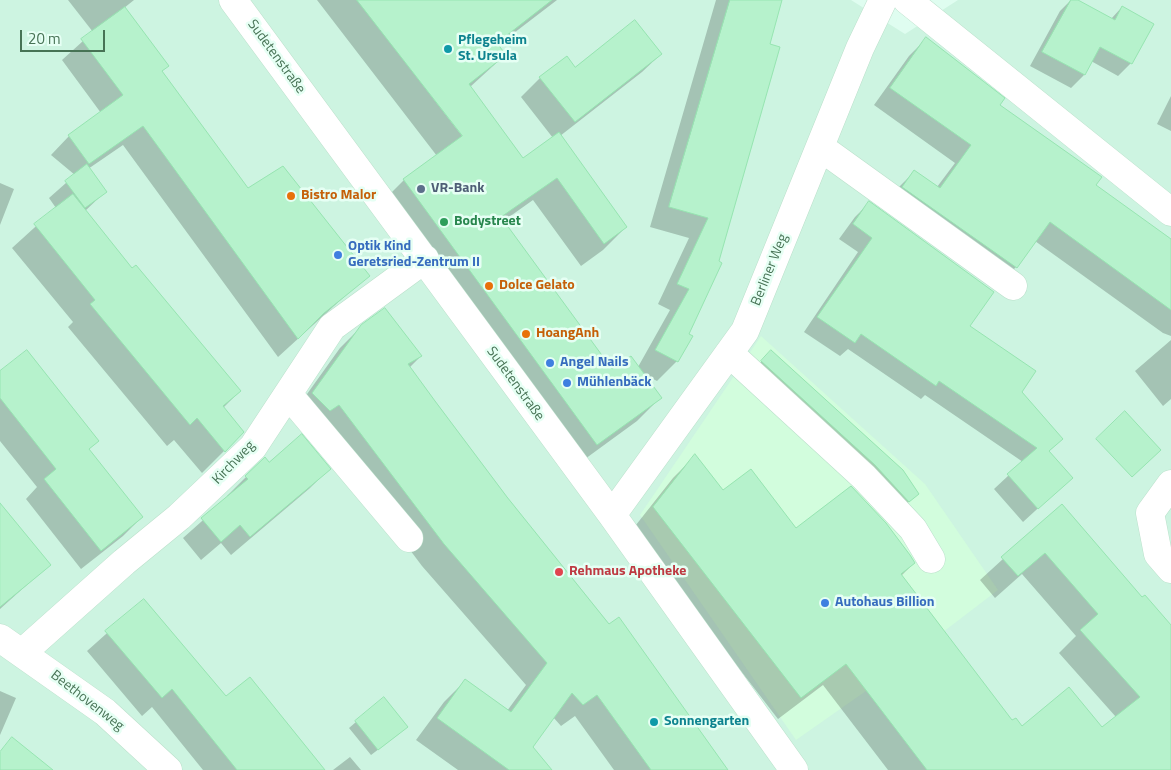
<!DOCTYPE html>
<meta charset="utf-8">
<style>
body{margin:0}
#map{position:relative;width:1171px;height:770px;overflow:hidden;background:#dffdf0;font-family:"Titillium Web",sans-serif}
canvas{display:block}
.scale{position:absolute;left:20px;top:30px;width:85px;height:22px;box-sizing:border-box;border:2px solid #477355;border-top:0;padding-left:6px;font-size:15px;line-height:18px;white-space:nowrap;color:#477355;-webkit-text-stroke:4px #e6fff4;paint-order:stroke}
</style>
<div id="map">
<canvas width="1171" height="770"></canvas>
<div class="scale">20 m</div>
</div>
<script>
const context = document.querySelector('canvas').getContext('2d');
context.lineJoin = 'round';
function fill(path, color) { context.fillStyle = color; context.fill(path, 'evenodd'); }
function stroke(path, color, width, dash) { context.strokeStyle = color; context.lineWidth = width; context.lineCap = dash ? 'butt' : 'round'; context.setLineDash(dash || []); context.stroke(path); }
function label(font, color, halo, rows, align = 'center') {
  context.font = font + ' "Titillium Web",sans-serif'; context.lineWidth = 5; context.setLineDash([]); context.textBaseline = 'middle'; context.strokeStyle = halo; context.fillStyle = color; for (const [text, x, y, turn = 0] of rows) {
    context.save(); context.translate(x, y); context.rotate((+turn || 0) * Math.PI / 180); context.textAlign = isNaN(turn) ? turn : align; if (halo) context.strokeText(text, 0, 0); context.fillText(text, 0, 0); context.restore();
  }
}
fill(new Path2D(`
 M0,0H851L905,34L958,0H1171V770H0Z`), '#cdf4e1');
fill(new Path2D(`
 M761,336L925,484L998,590L866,691L796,740L640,515Z`), '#d2fddd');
fill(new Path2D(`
 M68,0H134L124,8L167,66L161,72L248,190L368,275L278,357L123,145L88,169L105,192L85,211L132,270L240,391L223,408L224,451L202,473L174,440L167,446L68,327L73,322L12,248L56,208L49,198L75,175L51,155L70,135L101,113L62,60L93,32Z
 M317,0H557L497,46L505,55L470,87L523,159L553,138L521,97L540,78L575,68L661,54L642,72L560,136L626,227L603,250L581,266L533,200L502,222L612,371L638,367L670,310L658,304L689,238L650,227L716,0H781L687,334L677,361L657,381L642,373L660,398L637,421L574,467L381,203L404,180L437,156Z
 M1071,0H1076L1111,19L1122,7L1131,63L1118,76L1091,61L1084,75L1071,88L1030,66L1060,11Z
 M926,39L998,105L1095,186L1171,240V336L1163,333L1035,241L1016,267L999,284L897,189L914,172L937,187L955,163L874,105L909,56Z
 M1171,96V131L1157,124Z
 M0,183L14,189L0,225Z
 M869,203L1020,392L1062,439L1048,452L1071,478L1023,522L994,489L1023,462L925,395L921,399L848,349L840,356L804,332L858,252L839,239L855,217Z
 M362,326L421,356L409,368L506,497L727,770H614L575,716L561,726L553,717L532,747L550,770H458L416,740L444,702L465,681L507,711L526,685L422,566L317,426L292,415L340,348Z
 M1171,340V399L1163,406L1135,371Z
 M771,352L911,500L902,508L755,368Z
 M0,373L97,441L88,450L142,517L123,536L81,569L26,499L37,487L0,441Z
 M695,456L723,492L796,530L914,563L901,576L1012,722L1022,728L1102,729L1116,717L1059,653L1076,636L1022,574L995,598L980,580L1061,506L1142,599L1171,627V770H888L823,685L778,719L632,530L673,478Z
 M268,464L329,469L310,488L231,555L221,543L201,560L183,538L229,497L227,496L246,477Z
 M0,518L49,565L0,609Z
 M143,601L277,770H203L152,707L142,716L87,651Z
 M0,691L16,698L0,735Z
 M356,722L400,733L371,755L349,728Z
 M350,757L361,770H333Z`), '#0003');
const building = new Path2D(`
 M357,0H552L497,43L506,55L469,84L523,158L559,132L627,227L604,244L557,178L501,217L612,369L631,356L662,398L597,445L403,179L462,136Z
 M730,0H782L770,44L780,47L719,261L722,263L689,334L693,336L678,362L655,350L689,289L677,284L708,218L669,207Z
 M1071,0H1078L1115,20L1122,6L1154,24L1132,64L1100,47L1085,75L1042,52Z
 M125,7L169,66L162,71L248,188L283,166L370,276L323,314L298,339L143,126L89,164L68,135L123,95L81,39Z
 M635,20L662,54L575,122L539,77L567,56L575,67Z
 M926,37L1005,98L1000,105L1102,177L1096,185L1171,239V310L1050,222L1017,268L902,187L914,170L940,188L971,145L890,88Z
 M87,164L107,192L85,208L65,181Z
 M73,194L132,268L136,265L241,391L223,406L244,432L225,452L197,418L190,425L90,304L95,300L34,224Z
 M869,201L994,292L970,326L1036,371L1022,392L1063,439L1049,451L1073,478L1038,509L1007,474L1037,448L939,381L936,386L861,334L855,343L817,317L872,238L853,224Z
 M385,308L422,356L408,364L435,401L507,497L609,624L619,617L728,770H651L597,695L583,705L572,693L533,747L552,770H509L437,718L465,679L511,712L547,663L444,544L339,405L330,411L312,393L361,325Z
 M27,350L99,441L89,449L143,517L101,551L44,479L56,469L0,398V371Z
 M771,350L903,470L919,494L909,502L875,465L761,361Z
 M1125,411L1161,450L1132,477L1096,439Z
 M302,434L331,469L250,537L240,525L221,542L201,518L248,479L245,476L265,457L269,462Z
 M695,454L723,490L751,469L796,528L851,486L886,523L910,555L915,563L901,574L1012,720L1016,718L1022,726L1069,687L1102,727L1140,697L1080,630L1098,614L1045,553L1018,576L1001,557L1062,504L1142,597L1145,595L1171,625V770H927L846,664L801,698L653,507Z
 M0,503L51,565L0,607Z
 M144,599L226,696L250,677L325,770H237L172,689L162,698L105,631Z
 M384,697L408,727L378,750L355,721Z
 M12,737L53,770H0V752Z`);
fill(building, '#b6f2cc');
stroke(building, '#96e5b1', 1);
const minor = new Path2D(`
 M233,0L612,515L794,770
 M907,0L1171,212
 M820,147L1013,286
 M729,353L864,477L913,529L931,559
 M288,394L409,538
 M1171,484L1150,513L1158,554L1171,569
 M612,515L745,331L860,48L883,0
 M0,638L105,712L168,770
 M23,652L124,562L179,517L253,447L332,327L425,259`);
stroke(minor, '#bbe0cb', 29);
stroke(minor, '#fff', 28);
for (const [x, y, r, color] of [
 [448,49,5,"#0f9aa8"],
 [421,189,5,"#5c6f8a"],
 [291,196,5,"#e8710a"],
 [444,222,5,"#2e9e5b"],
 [338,255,5,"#3f7fe0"],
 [489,286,5,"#e8710a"],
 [526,334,5,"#e8710a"],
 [550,363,5,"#3f7fe0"],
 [567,383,5,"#3f7fe0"],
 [559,572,5,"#e0444e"],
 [825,603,5,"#3f7fe0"],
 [654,722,5,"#0f9aa8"]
]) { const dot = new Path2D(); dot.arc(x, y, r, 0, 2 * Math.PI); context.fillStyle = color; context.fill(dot); stroke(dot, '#e6fff4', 2); }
label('bold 14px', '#0d838f', '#e6fff4', [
 ["Pflegeheim",458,41],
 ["St. Ursula",458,57],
 ["Sonnengarten",664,722]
], 'left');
label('14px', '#477355', '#e6fff4', [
 ["Sudetenstraße",276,57,54],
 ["Berliner Weg",770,270,-68],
 ["Sudetenstraße",515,384,54],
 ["Kirchweg",234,463,-46],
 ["Beethovenweg",87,701,38]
]);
label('bold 14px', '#4e5e75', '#e6fff4', [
 ["VR-Bank",431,189]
], 'left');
label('bold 14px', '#c56008', '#e6fff4', [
 ["Bistro Malor",301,196],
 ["Dolce Gelato",499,286],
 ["HoangAnh",536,334]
], 'left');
label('bold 14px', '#27864d', '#e6fff4', [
 ["Bodystreet",454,222]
], 'left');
label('bold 14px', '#366cbe', '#e6fff4', [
 ["Optik Kind",348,247],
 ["Geretsried-Zentrum II",348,263],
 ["Angel Nails",560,363],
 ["Mühlenbäck",577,383],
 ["Autohaus Billion",835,603]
], 'left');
label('bold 14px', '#be3a42', '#e6fff4', [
 ["Rehmaus Apotheke",569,572]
], 'left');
</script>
